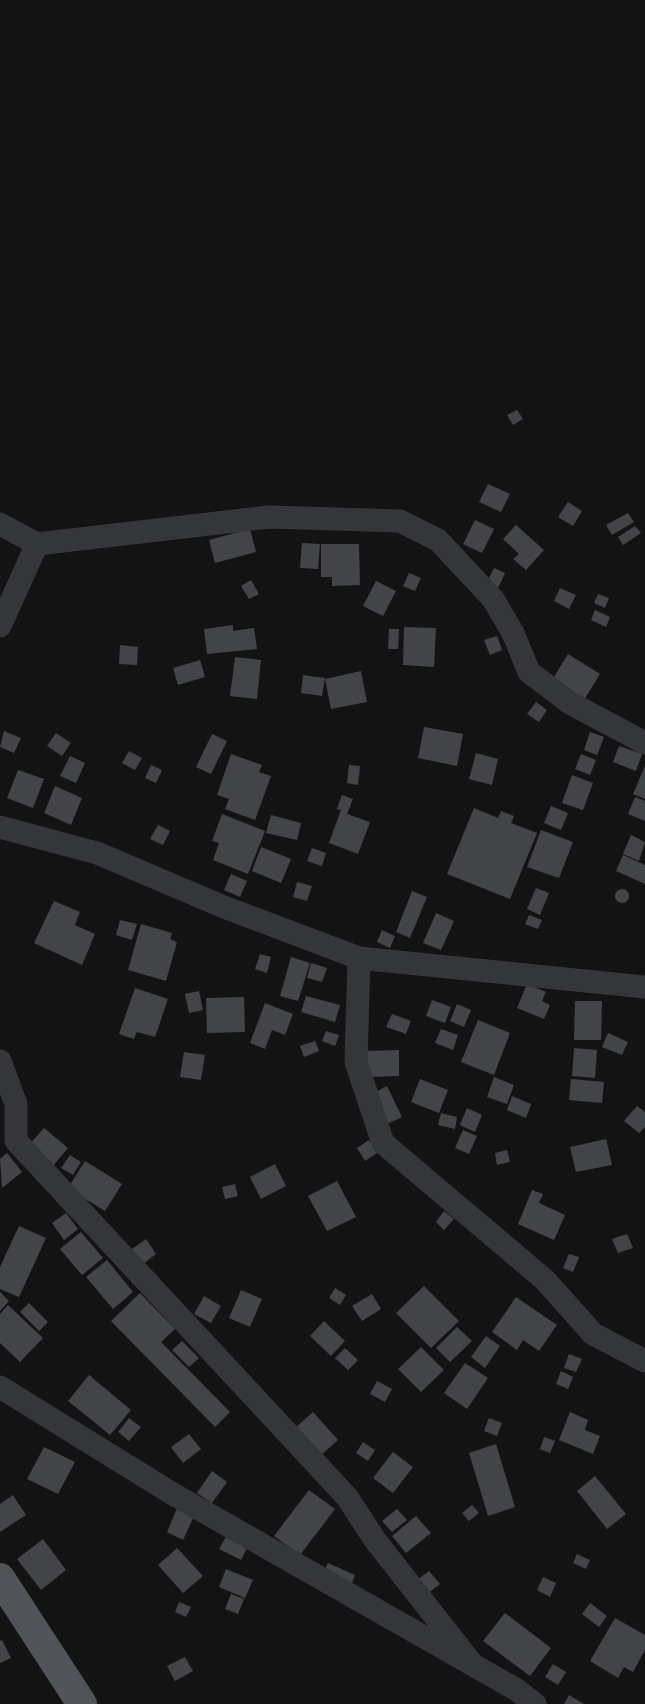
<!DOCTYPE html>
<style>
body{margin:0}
canvas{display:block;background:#131314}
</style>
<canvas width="645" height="1704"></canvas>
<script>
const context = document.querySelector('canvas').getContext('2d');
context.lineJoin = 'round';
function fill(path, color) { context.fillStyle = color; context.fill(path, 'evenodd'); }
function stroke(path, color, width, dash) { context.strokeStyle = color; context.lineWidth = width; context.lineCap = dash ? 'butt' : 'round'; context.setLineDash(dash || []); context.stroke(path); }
fill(new Path2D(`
 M517,410L523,419L513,425L507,415Z
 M488,484L510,494L501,512L479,502Z
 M568,502L582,511L573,526L558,517Z
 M628,513L634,522L612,535L606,525Z
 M475,520L494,529L482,553L463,544Z
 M516,525L544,550L526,570L513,559L519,554L503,539Z
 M635,526L641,533L623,545L618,537Z
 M250,529L256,552L215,563L209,540Z
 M302,543L320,544L318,569L300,568Z
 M321,544H359L360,585L332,586V577H321Z
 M494,568L505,573L498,588L487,582Z
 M409,573L421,578L415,591L403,586Z
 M251,580L259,594L249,599L241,586Z
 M376,581L396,591L383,616L363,606Z
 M560,588L576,595L569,609L554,601Z
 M598,594L609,598L605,608L594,603Z
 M595,610L610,617L606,627L591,620Z
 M233,625V631L254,628L257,649L207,654L204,629Z
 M404,627L436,628L434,667L403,665Z
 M389,629H399L398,649H388Z
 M497,636L502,650L490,655L484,640Z
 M120,645L138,647L137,665L119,664Z
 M568,654L600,674L584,700L552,680Z
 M235,657L261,660L257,699L230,696Z
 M200,660L205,677L178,685L173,668Z
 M361,671L367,702L331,709L325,679Z
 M303,675L325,678L322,696L301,693Z
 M536,702L547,710L539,722L527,714Z
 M424,727L463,734L457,766L418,758Z
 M4,731L21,738L14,753L0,747Z
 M590,732L604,737L597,755L584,750Z
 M56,733L71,743L62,756L47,746Z
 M212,734L227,741L211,774L196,767Z
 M619,746L642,754L636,771L613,762Z
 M129,751L142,758L135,770L122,763Z
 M476,753L498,759L492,785L469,779Z
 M231,754L262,765L259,772L271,776L255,820L225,809L229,799L217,795Z
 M581,754L596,760L590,775L575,769Z
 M70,756L85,763L76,783L60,776Z
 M151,765L162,770L156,783L145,778Z
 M349,765L360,766L358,785L347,783Z
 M645,766V799L633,794Z
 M18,770L44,779L33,808L7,798Z
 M572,775L593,783L583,810L562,803Z
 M55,786L82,798L71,825L44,813Z
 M342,795L353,799L347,814L370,822L358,854L329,843L341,810L337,809Z
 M635,797L645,801V821L628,814Z
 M551,806L568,813L561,830L544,823Z
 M474,808L498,818L501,811L514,816L511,823L537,833L510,899L447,874Z
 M222,814L265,831L248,874L213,860L219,843L212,841Z
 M271,815L301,823L297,840L266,833Z
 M158,825L170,831L163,845L150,839Z
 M541,830L573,842L559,878L527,867Z
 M631,835L645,842L639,861L623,854Z
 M261,847L291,859L281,883L252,871Z
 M312,848L326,853L322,866L307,861Z
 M623,855L645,865V884L616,871Z
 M231,874L247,881L240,897L224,890Z
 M297,882L312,886L307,901L293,897Z
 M536,888L549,893L540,915L527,909Z
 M615 896a7 7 0 1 1 14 0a7 7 0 1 1-14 0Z
 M412,891L427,897L410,938L396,932Z
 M54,901L80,912L75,925L95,934L82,965L34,943Z
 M436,913L454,921L441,950L423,943Z
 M529,915L542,920L538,929L525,924Z
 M120,920L137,924L132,940L116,935Z
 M141,924L172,933L170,939L177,942L166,981L128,970Z
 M382,930L395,936L390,948L377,942Z
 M260,954L271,957L267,973L255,969Z
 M291,957L310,963L298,1001L280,996Z
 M311,963L327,968L322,982L307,978Z
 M527,984L546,992L542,1001L550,1005L544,1019L517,1008Z
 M135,988L168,999L155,1037L137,1032L134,1039L119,1034Z
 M199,991L203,1010L189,1013L185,994Z
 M306,996L340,1005L335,1022L301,1012Z
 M244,997L245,1032L207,1033L206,998Z
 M432,1000L451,1007L445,1023L426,1016Z
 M575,1001H602L601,1040H574Z
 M265,1003L293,1014L285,1035L272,1030L265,1049L250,1043Z
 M457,1004L471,1010L464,1027L450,1021Z
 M392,1014L411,1021L406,1034L386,1027Z
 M478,1020L510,1033L494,1075L461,1062Z
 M441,1029L458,1035L453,1050L435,1043Z
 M326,1031L339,1035L335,1046L322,1041Z
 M608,1033L628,1042L622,1055L602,1047Z
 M315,1041L319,1051L304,1057L300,1046Z
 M574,1048L597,1050L595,1078L572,1076Z
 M399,1050V1076L366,1077L365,1051Z
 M184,1052L205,1055L201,1080L180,1077Z
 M494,1077L514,1085L507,1104L487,1097Z
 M420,1079L448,1090L439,1113L411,1102Z
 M571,1079L604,1082L602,1103L569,1100Z
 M387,1086L402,1117L385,1125L370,1095Z
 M512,1096L531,1104L526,1118L507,1110Z
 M637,1106L645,1112V1127L639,1133L624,1121Z
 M467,1108L482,1115L475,1132L460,1125Z
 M441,1113L457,1117L455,1129L438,1125Z
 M44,1128L68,1148L52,1167L28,1146Z
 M463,1130L477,1136L469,1154L455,1148Z
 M606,1139L612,1165L576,1172L570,1147Z
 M369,1140L377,1153L365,1161L357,1148Z
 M507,1150L510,1162L497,1165L495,1153Z
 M7,1153L22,1172L2,1188L0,1159Z
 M70,1155L81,1162L73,1175L61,1168Z
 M85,1161L122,1184L105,1211L68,1188Z
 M275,1164L286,1186L261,1199L250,1177Z
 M337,1181L356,1217L327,1231L308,1196Z
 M235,1184L238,1196L225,1199L222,1187Z
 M532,1190L543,1194L539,1203L565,1215L554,1240L518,1224Z
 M444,1211L454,1219L444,1230L436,1222Z
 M66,1213L78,1229L64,1240L52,1223Z
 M19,1226L46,1238L19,1297L0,1289V1267Z
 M81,1232L103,1258L82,1275L60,1249Z
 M627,1234L633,1248L618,1253L612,1239Z
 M146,1239L156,1254L143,1264L132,1249Z
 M569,1254L579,1257L573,1272L563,1268Z
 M107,1260L133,1292L113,1309L86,1277Z
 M424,1286L459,1321L431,1348L396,1313Z
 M335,1288L346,1295L340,1305L329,1298Z
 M241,1290L262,1299L250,1327L229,1318Z
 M0,1292L9,1301L0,1311Z
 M140,1293L175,1329L161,1342L230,1412L215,1427L111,1321Z
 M372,1294L381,1309L362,1321L352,1306Z
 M204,1296L221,1306L211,1323L194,1314Z
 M516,1297L557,1325L539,1351L523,1340L517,1350L492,1332Z
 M29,1303L48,1322L39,1331L20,1312Z
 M8,1305L43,1338L20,1362L0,1343V1314Z
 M324,1321L345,1341L331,1356L310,1336Z
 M457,1327L472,1341L450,1362L436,1348Z
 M486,1336L500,1346L485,1368L471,1357Z
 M182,1341L199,1358L189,1367L172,1350Z
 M421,1347L444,1370L421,1392L398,1369Z
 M345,1348L358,1360L348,1370L335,1358Z
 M569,1354L582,1359L576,1372L564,1368Z
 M465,1363L488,1378L467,1409L444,1393Z
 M561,1371L573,1377L568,1389L556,1384Z
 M89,1375L131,1410L110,1435L68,1401Z
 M377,1381L392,1389L385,1402L370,1394Z
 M313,1412L338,1440L320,1456L295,1428Z
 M570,1412L588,1420L585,1430L600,1436L593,1454L559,1440Z
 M129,1418L141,1427L129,1441L118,1432Z
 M489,1418L502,1423L497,1436L484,1431Z
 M189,1434L201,1449L183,1463L171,1447Z
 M544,1437L555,1441L550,1453L540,1449Z
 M363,1442L375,1450L368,1461L356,1453Z
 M496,1444L515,1507L488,1516L469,1453Z
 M44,1447L75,1462L58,1494L27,1479Z
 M393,1452L413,1467L393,1493L373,1478Z
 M212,1471L227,1482L212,1503L197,1493Z
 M595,1476L626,1514L607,1529L577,1491Z
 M309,1490L335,1509L300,1555L274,1536Z
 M13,1495L26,1515L0,1532V1504Z
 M472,1505L479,1513L469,1521L462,1513Z
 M177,1508L194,1516L183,1540L167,1532Z
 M397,1509L407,1520L392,1532L382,1521Z
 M416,1516L431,1533L406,1553L392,1536Z
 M227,1535L248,1546L241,1560L219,1549Z
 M43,1539L66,1570L41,1590L17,1559Z
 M177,1548L203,1576L183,1593L158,1565Z
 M577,1554L590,1560L586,1569L573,1563Z
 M328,1563L355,1575L349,1590L321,1577Z
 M226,1569L253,1580L245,1598L219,1587Z
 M429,1571L440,1584L427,1594L417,1580Z
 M543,1577L556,1583L550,1597L537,1590Z
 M231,1594L244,1599L238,1614L225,1609Z
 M179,1602L191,1607L186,1617L175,1612Z
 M590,1603L607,1616L599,1627L582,1614Z
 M505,1613L551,1648L530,1676L483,1641Z
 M615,1618L645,1635V1650L633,1672L624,1667L618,1678L590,1661Z
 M2,1640L11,1658L0,1663V1641Z
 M185,1657L193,1671L175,1681L167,1666Z
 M553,1664L566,1672L558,1685L545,1677Z
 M569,1695L584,1704H564Z`), '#424447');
stroke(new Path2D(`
 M0,524L37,544L0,626
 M37,544L269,517L400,521L438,540L493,599L513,633L529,672L570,703L645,743
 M0,827L97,853L224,907L359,958L645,987
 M359,958L356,1062L383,1143L545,1280L593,1334L645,1361
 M0,1061L16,1104V1141L347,1497L375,1540L473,1665
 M0,1387L173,1494L517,1690L535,1704`), '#343639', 23);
stroke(new Path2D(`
 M0,1578L82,1704`), '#505458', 30);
</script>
